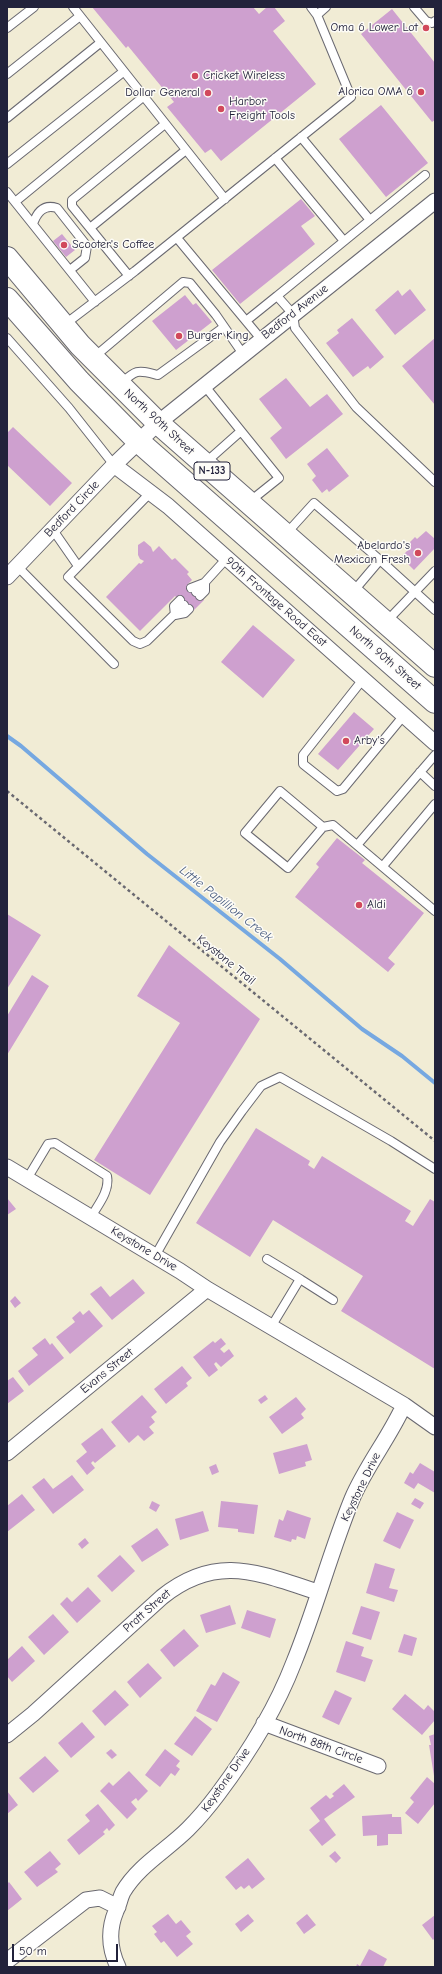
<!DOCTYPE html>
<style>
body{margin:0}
#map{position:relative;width:442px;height:1974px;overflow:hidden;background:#f1ecd5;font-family:"Comic Neue",sans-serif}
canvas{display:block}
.frame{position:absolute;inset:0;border:8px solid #22223b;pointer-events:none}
.scale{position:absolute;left:12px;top:1944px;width:106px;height:18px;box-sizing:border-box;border:2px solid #22223b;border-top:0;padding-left:5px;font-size:12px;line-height:14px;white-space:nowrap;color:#22223b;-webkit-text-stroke:3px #fdfcf7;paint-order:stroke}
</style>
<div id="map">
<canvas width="442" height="1974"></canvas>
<div class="frame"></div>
<div class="scale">50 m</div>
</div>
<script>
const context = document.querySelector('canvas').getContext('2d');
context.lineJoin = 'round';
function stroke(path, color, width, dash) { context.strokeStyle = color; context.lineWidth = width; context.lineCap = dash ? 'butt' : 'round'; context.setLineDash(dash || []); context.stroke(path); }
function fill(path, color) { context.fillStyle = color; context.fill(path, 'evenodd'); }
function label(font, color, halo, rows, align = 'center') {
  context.font = font + ' "Comic Neue",sans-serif'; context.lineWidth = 3; context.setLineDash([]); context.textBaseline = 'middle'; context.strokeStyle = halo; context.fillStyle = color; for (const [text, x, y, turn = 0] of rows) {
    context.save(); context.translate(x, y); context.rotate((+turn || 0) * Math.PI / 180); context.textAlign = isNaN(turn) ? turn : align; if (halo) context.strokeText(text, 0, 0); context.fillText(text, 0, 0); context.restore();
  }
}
stroke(new Path2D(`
 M7,736L21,746L147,854L280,959L362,1029L402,1056L435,1083`), '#76a8e1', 4);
fill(new Path2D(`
 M92,7H253L259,14L267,7H274L285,21L273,31L316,84L221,161L211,149L205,153L167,107L174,102L128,46L126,48Z
 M392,9L435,63V120L432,122L361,34Z
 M381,105L428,163L386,197L339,139Z
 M301,199L315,216L301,226L315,244L240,304L212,270Z
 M62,234L75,250L66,257L53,241Z
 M410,289L426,310L395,335L375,310L398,290L402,296Z
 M185,295L193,305L196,303L212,322L176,350L152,321Z
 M352,318L384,357L370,369L368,366L353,377L326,343L339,333L337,330Z
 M435,338V405L402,366Z
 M286,378L310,407L327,394L343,414L286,459L270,438L282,428L259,399Z
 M13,427L72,483L50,506L7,465V433Z
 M327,448L349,476L329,492L327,489L322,493L312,480L316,476L307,464Z
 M426,531L435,539V548L414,570L401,557L409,549L406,546L415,537L417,539Z
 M144,541L151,547L153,552L159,546L172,560L175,558L189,572L187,574L192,580L188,584L204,600L192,612L175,596L140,631L106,597L139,563L141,564L144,561L140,559L138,555V545Z
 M253,625L295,660L263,698L221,662Z
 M354,712L374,729L338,770L318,754Z
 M337,838L365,860L362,863L424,913L388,958L395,964L388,972L295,897L319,867L316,864Z
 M7,914L41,935L7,989Z
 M169,945L260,1019L150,1195L94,1160L180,1023L137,996Z
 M32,975L49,986L7,1055V1016Z
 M256,1128L310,1161L308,1165L314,1169L322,1156L411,1211L405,1221L413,1226L430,1199L435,1202V1369L341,1311L363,1276L273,1220L250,1257L196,1223Z
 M7,1198L16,1209L7,1215Z
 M133,1279L145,1293L112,1320L90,1294L101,1286L110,1297Z
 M15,1296L21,1303L15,1308L10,1301Z
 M89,1310L103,1326L70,1354L56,1337L75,1322L72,1318L80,1311L83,1315Z
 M45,1338L50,1345L52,1343L64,1358L29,1386L18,1371L38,1355L32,1348Z
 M221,1338L226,1344L220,1349L224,1353L229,1349L234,1356L221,1367L216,1362L214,1364L218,1370L209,1377L193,1357L213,1341L215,1343Z
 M182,1366L192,1378L186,1383L188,1386L166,1404L154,1389Z
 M13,1377L24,1391L7,1404V1381Z
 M142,1395L157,1412L151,1417L155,1422L149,1427L154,1433L144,1441L138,1435L129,1443L111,1422Z
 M265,1395L268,1399L261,1404L258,1400Z
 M296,1397L306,1409L301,1414L304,1418L282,1434L269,1417Z
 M102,1428L116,1446L95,1463L93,1461L91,1463L95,1468L87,1475L76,1461L87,1452L81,1444Z
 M307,1444L312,1460L305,1462L306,1466L279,1474L273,1453Z
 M420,1463L435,1472V1493L418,1483L414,1489L404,1483L410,1472L413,1474Z
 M216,1464L219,1472L212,1475L209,1467Z
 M72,1475L84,1490L53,1514L32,1487L44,1478L53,1489Z
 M22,1494L35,1510L7,1532V1506Z
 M415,1498L424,1503L420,1509L411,1504Z
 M152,1501L160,1505L156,1512L149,1508Z
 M221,1501L258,1505L254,1534L238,1532V1529L218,1527Z
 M287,1510L311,1518L305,1539L297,1536L296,1540L292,1539L291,1542L274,1537L279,1519L283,1521Z
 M203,1511L209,1531L180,1540L175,1519Z
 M397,1512L414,1520L400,1549L383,1541Z
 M157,1528L169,1545L142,1562L131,1546Z
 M85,1538L89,1543L82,1549L78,1544Z
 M120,1555L135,1571L112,1592L97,1576Z
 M375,1563L395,1569L389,1588L398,1590L394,1602L366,1593Z
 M88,1587L101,1601L77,1623L60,1604L67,1597L72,1602Z
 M230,1605L236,1624L206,1633L200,1615Z
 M361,1606L380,1612L371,1640L352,1634Z
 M247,1610L276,1619L270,1638L241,1628Z
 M53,1614L69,1632L44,1655L28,1637Z
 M184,1629L199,1646L174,1667L160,1650Z
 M404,1634L417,1638L412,1656L398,1652Z
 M346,1641L364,1647L361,1656L373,1660L365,1682L336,1672Z
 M22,1646L35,1661L12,1682L7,1676V1660Z
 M148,1663L162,1678L140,1698L127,1682Z
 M223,1672L240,1682L217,1722L196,1711L211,1684L215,1686Z
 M115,1690L129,1705L105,1726L92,1711Z
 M335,1690L352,1698L339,1725L322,1717Z
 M405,1694L424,1710L428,1705L435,1712V1720L422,1735L392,1709Z
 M195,1716L212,1729L192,1756L174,1744Z
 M82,1722L95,1737L71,1758L58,1743Z
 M435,1734V1776H434L429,1745H431L429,1736Z
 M111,1749L117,1755L112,1759L106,1753Z
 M165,1749L180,1761L176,1766L180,1769L175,1776L171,1773L160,1787L145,1775Z
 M45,1756L59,1771L33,1793L19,1778Z
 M129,1771L148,1791L138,1801L136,1798L131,1802L137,1809L127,1819L100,1791L109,1782L113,1786Z
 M427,1777L435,1784V1803L418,1824L405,1813L414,1802L410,1798Z
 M344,1784L355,1797L324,1819L336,1835L322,1846L309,1830L320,1821L310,1808L326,1795L330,1799L334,1796L332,1794Z
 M7,1791L18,1805L7,1814Z
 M98,1804L115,1825L109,1831L107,1828L103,1832L105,1834L79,1855L67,1840L90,1821L85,1815Z
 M392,1814V1817H401L402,1834H388V1845L377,1846V1835L363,1836L362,1816Z
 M50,1851L61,1864L55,1869L58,1872L37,1887L24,1872Z
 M335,1851L341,1858L336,1863L329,1856Z
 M248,1858L265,1879L252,1889L249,1885L244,1889L241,1886L236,1890L225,1877Z
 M9,1882L22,1899L7,1911V1884Z
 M168,1914L176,1924L181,1920L191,1932L186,1936L193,1944L177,1957L164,1941L161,1943L154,1934L157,1932L152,1926Z
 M248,1914L254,1921L241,1932L235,1924Z
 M307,1914L316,1925L304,1934L296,1923Z
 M435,1915V1938L433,1940L422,1925Z
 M369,1949L387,1959L383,1967H356L357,1964L360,1966Z`), '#cea0cf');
const lane = new Path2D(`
 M73,7L225,199
 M414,7L426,21L432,23L435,21
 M317,15L326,7
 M7,28L34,7
 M7,74L80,16
 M7,118L100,43
 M301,137L370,220
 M275,158L344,241
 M7,164L123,72
 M7,192L95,302
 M15,202L143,97
 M33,224C37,212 44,204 57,208L87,246L85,258L70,270
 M90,228L186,150
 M177,238L261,339
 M129,276L72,206V200L165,124
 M277,296L425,175
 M246,321L277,296L293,314L295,328L356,407L435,482
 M64,325L135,271L351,97L317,15L311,7
 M7,338L69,408L114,465
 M93,358L183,282L190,283L216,315L243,354
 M120,384C137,369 137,370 158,375L224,327
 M204,385L241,431L205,463
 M241,431L279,478L249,502
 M150,493L68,577L133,641L140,644L147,641L184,605
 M53,530L78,566
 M285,535L314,503L380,560L352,593
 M380,560L435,610
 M17,566L114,664
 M191,588L204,583
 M196,592L227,558
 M200,596L205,591V583
 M175,615L174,606L180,600
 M175,615L185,613L189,609
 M386,622L435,571
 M364,678L303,755V764L337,791L343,789L405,714
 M420,772L435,786
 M323,827L280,791L245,833L288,868L323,827L333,825L435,911
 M358,844L435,755
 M383,866L435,804
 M27,1179L48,1144L55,1143L107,1176C110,1191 98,1205 91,1217
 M155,1256L220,1142L242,1111L261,1086L280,1077L391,1141L435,1169
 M267,1259L300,1279L271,1327
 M300,1279L333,1300`);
const street = new Path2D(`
 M114,465L168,506L435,743
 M7,577L114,465L158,423L435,201
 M7,1167L180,1271L207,1289L404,1405L435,1427
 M7,1453L207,1289
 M264,1723L378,1766
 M7,1735L33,1714L162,1597C217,1553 258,1573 318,1592
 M7,1961L86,1900L100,1898L118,1907
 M118,1967C109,1948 108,1930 116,1911C119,1905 120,1898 123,1892C138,1866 167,1850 188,1829C199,1818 209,1806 218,1794C248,1754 276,1709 294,1662C316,1608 330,1553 352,1499C366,1466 389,1438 404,1405`);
const primary = new Path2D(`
 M7,258L80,345L158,423L435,666
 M7,299L79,381L138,441L435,702`);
stroke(lane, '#6a6971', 10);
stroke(street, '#6a6971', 17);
stroke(primary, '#6a6971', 24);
stroke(new Path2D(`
 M7,791L435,1141`), '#6a6971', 2.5, [3, 3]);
stroke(lane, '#fff', 8);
stroke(street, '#fff', 15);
stroke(primary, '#fff', 22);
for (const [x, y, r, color] of [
 [426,28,4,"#d1495b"],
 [195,76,4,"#d1495b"],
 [421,92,4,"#d1495b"],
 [208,93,4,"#d1495b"],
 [221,109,4,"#d1495b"],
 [64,245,4,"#d1495b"],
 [179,336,4,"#d1495b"],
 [418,553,4,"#d1495b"],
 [346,741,4,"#d1495b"],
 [359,905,4,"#d1495b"]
]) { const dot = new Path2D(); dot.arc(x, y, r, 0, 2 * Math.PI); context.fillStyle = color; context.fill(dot); stroke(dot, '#fdfcf7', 1.5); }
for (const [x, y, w] of [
 [212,471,36]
]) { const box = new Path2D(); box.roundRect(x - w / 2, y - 9, w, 18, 3); context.fillStyle = '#fdfcf7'; context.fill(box); stroke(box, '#22223b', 1); }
label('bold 11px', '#22223b', null, [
 ["N-133",212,471]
]);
label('12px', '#22223b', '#fdfcf7', [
 ["Oma 6 Lower Lot",418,28,"right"],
 ["Cricket Wireless",203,76],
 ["Alorica OMA 6",413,92,"right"],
 ["Dollar General",200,93,"right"],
 ["Harbor",229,102],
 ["Freight Tools",229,116],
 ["Scooter's Coffee",72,245],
 ["Burger King",187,336],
 ["Abelardo's",410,546,"right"],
 ["Mexican Fresh",410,560,"right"],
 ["Arby's",354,741],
 ["Aldi",367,905]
], 'left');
label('12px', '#22223b', '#fdfcf7', [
 ["Bedford Avenue",295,312,-38],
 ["North 90th Street",159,422,43],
 ["Bedford Circle",72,509,-46],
 ["90th Frontage Road East",276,602,41],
 ["North 90th Street",385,658,41],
 ["Keystone Trail",226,960,39],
 ["Keystone Drive",144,1249,31],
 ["Evans Street",107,1371,-39],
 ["Keystone Drive",361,1487,-64],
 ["Pratt Street",147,1611,-41],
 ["North 88th Circle",321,1745,20],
 ["Keystone Drive",226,1780,-55]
]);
label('italic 13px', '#44587d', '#fdfcf7', [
 ["Little Papillion Creek",226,904,38]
]);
</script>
